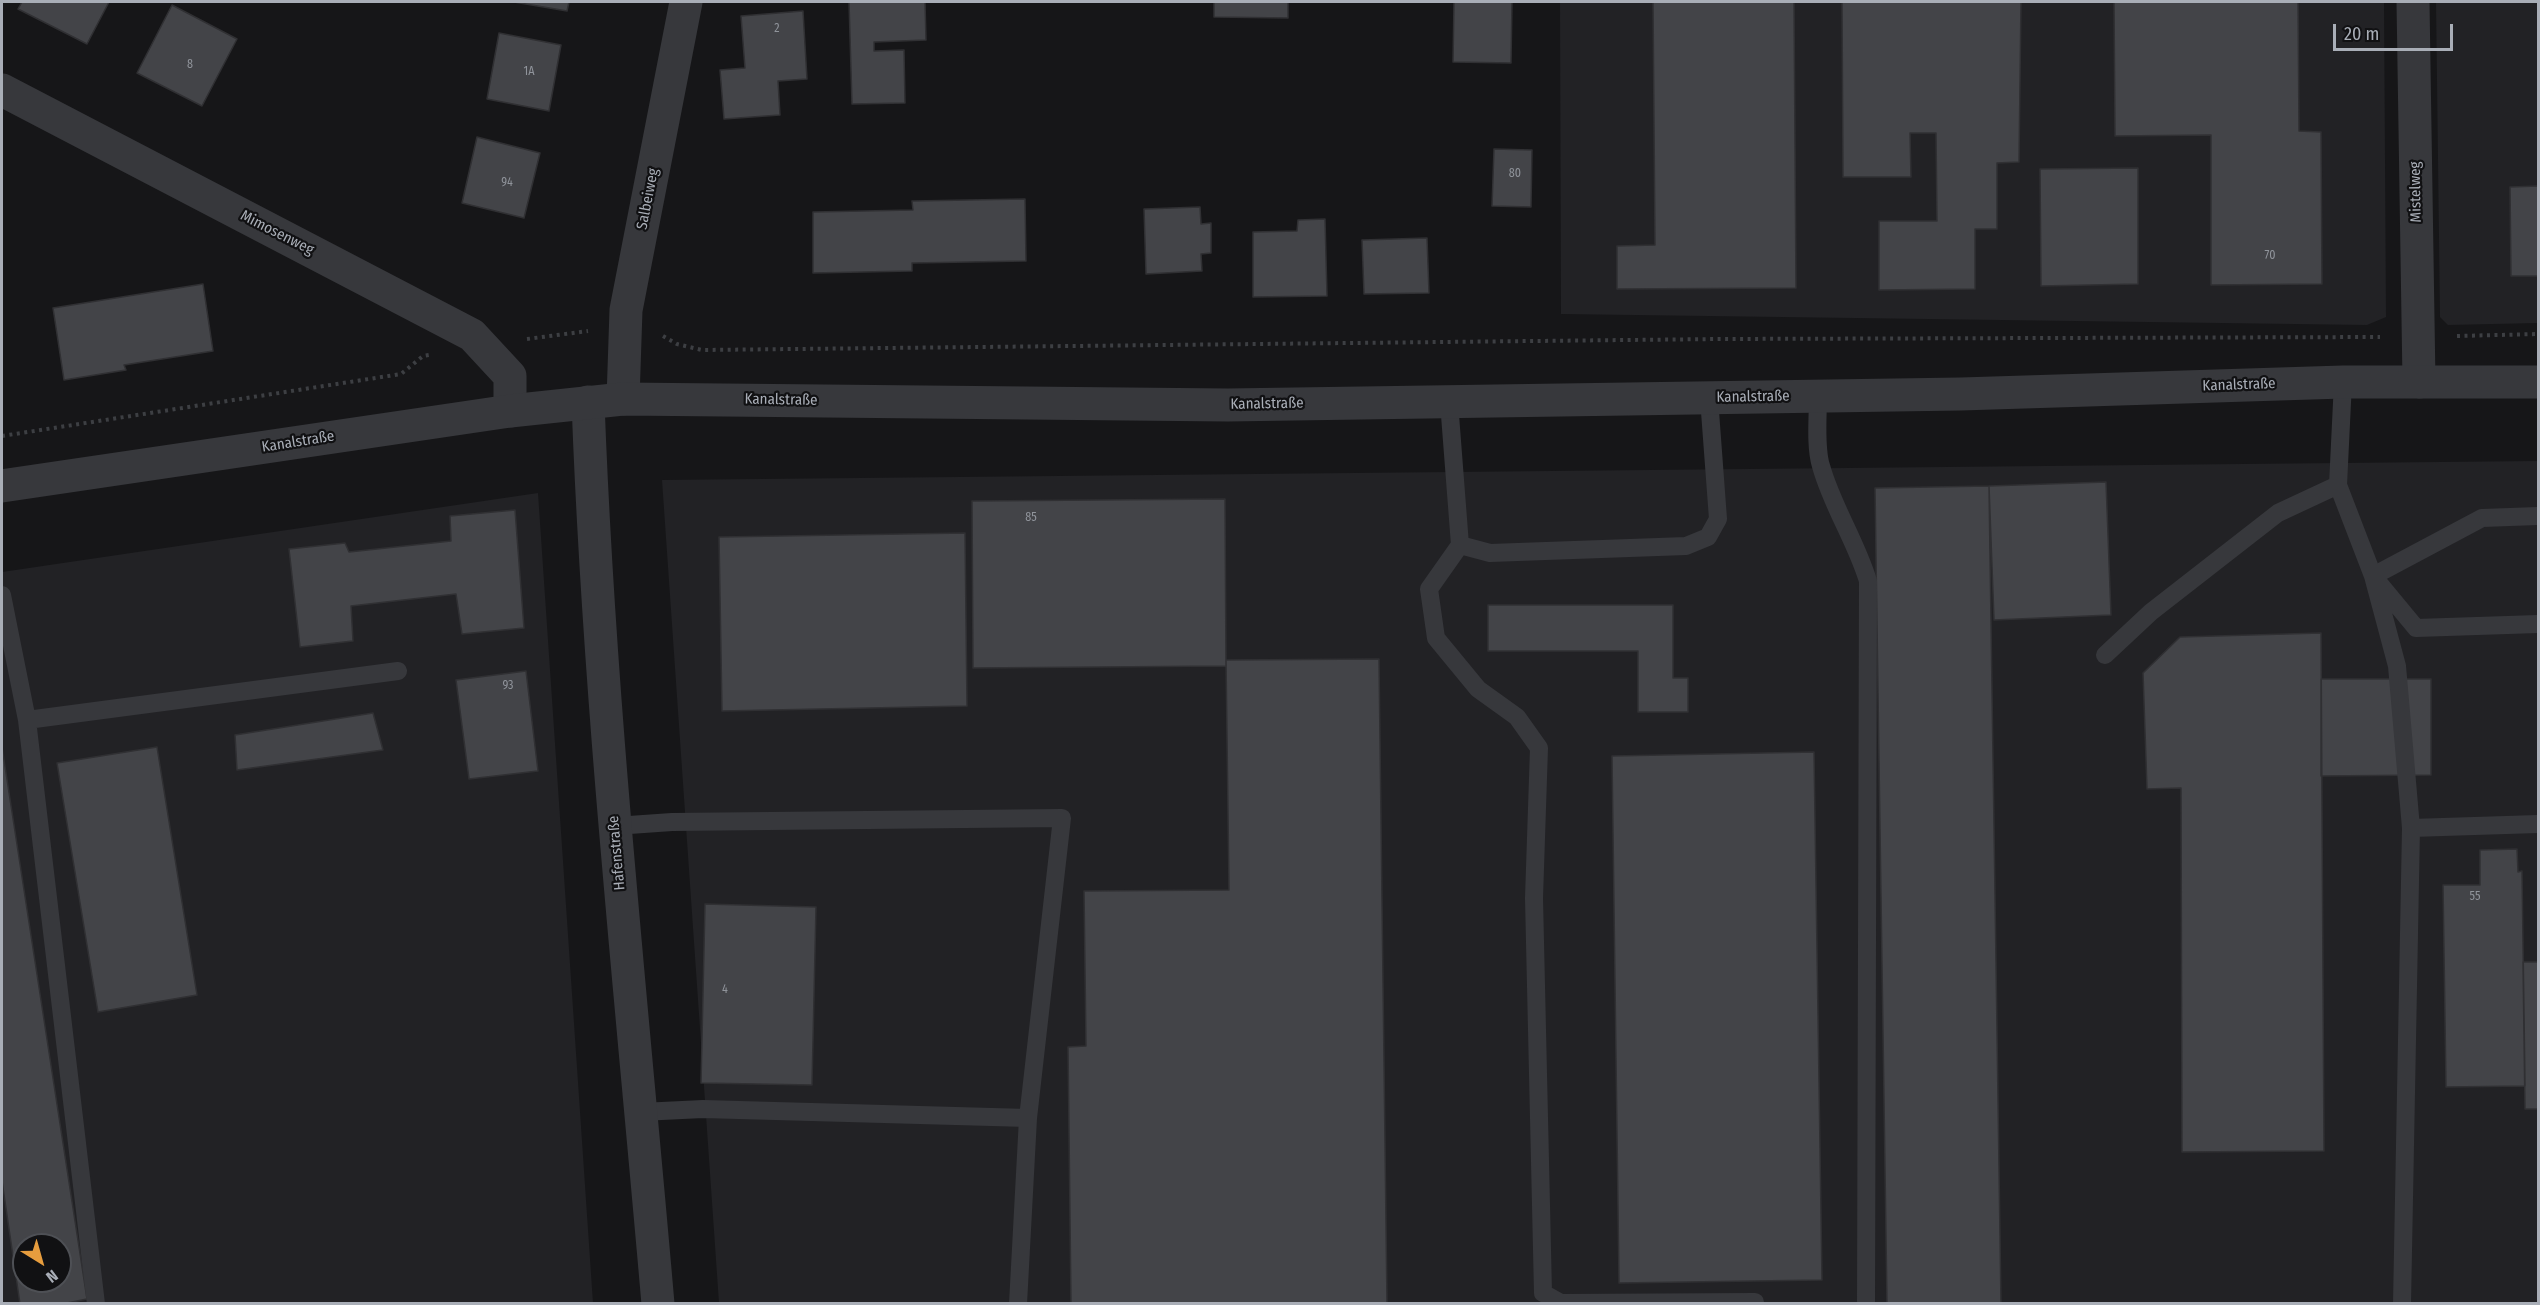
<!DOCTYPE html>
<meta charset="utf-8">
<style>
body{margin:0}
#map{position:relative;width:2540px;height:1305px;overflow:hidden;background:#161618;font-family:"Fira Sans Condensed",sans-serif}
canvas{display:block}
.frame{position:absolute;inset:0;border:3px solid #a9aeb7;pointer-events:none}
.north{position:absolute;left:12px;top:1233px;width:60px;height:60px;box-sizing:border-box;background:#111113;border:2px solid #4e5055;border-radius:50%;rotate:143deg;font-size:16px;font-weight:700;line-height:24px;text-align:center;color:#a9aeb7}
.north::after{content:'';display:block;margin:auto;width:21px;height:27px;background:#e79d3e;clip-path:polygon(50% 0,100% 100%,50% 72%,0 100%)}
.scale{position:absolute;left:2333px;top:24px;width:120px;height:27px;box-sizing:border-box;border:3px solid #a9aeb7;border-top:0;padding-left:8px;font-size:18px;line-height:21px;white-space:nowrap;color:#a9aeb7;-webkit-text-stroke:4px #111113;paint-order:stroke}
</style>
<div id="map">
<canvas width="2540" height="1305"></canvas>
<div class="frame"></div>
<div class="north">N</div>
<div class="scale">20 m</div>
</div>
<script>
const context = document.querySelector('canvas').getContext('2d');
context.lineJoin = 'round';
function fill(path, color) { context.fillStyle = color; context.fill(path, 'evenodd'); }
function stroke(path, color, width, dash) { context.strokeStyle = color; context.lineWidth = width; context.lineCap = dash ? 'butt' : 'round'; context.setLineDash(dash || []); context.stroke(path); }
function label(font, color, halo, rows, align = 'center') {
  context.font = font + ' "Fira Sans Condensed",sans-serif'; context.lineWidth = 4.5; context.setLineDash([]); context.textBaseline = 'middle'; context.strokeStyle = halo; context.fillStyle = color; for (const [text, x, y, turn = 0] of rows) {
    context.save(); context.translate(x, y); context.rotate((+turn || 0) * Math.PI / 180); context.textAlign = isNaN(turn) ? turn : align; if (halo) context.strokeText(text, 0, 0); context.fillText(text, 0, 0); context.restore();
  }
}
fill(new Path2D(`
 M1560,2H2384L2386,317L2367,325L1561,314Z
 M2436,2H2538V323L2448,325L2440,317Z
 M2538,461V1303H719L662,480Z
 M538,493L593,1303H2V572ZM24,1245H60V1281H24Z`), '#222225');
const building = new Path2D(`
 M22,2H109L87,44L18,9Z
 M514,2H569L567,11Z
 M849,2H925L926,40L874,42V51L904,50L905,103L852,104Z
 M1214,2H1288V18L1214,17Z
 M1454,2H1512L1511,63L1453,62Z
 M1653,2H1794L1796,288L1617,289V246L1655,245Z
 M1842,2H2021L2019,162L1997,163V229H1975V289L1879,290V221H1937L1936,133H1910L1911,177H1843Z
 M2114,2H2298L2299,131L2321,132L2322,284L2211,285V135L2115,136Z
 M172,5L237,39L202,106L137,73Z
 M803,11L807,79L778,81L780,115L724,119L720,70L745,68L741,16Z
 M499,33L561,45L549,111L487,99Z
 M477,137L540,153L524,218L462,203Z
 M1494,149L1532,150L1531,207L1492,206Z
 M2138,168V284L2041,286L2040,169Z
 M2538,186V276H2511L2510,187Z
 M1025,199L1026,261L912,263V271L813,273V212L913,210L912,201Z
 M1200,207L1201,224L1211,223V253L1201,254L1202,271L1146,274L1144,209Z
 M1325,219L1327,296L1253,297V232L1297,231L1298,220Z
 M1427,238L1429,293L1364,294L1362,240Z
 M203,284L213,351L124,365L126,370L64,380L53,308Z
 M2106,482L2111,615L1994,620L1989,486Z
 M1989,486L2001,1304H1887L1875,488Z
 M1225,499L1226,666L973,668L972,501Z
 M515,510L524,628L462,634L456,594L351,606L353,641L300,647L289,549L345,543L349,552L451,541L450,516Z
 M965,533L967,706L722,711L719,537Z
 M1488,605H1673V678H1688V712H1638V651H1488Z
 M2321,633L2324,1151L2182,1152L2181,788L2147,789L2143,673L2180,637Z
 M1379,659L1387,1304H1071L1068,1047L1086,1046L1084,891L1229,890L1226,660Z
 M526,671L538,771L469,779L456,680Z
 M2321,679H2431V775L2321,776Z
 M373,713L383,750L237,770L235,735Z
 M2,747L87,1299L62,1304H20L2,1181ZM24,1245H60V1281H24Z
 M157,747L197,995L98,1012L57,763Z
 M1814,752L1822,1280L1619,1283L1612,756Z
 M2517,849L2518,872L2522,871L2525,1086L2446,1087L2443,885H2480V850Z
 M705,904L816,907L812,1085L701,1083Z
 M2523,962H2538V1109H2525Z`);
fill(building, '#434448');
stroke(building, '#303033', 1.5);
stroke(new Path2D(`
 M663,336L677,344L702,350L1719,339L2380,337
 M2457,336L2538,334
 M527,339L588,331
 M2,436L401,374L423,356L429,355`), '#3d3f43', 4, [3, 4.5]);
stroke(new Path2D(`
 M2343,382L2338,485L2373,576L2397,666L2411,828L2402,1304
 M1818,396C1818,416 1815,447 1821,466C1832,506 1856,541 1868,581L1866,1303
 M1449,402L1460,545L1490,553L1686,546L1708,537L1718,519L1709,398
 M2538,516L2482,518L2373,576L2416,628L2538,624
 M1460,545L1429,589L1436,638L1478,689L1517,717L1539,748L1534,898L1543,1293L1561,1303L1755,1302
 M2,595L27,720L96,1304
 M2105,655L2151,612L2278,513L2338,485
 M27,720L398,671
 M615,826L672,822L1062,818L1028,1118L703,1109L641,1112
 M2411,828L2538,824
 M1018,1304L1028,1118`), '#37383c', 18);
stroke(new Path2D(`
 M2413,2L2419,382
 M2,90L472,335L510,376V411
 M623,399L626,310L686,2
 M588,402C599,703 632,1003 658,1304`), '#37383c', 33);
stroke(new Path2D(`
 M2,486L510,411L623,399L1228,405L1961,394L2343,382H2538`), '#37383c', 33);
label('12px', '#90949b', null, [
 ["2",777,29],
 ["8",190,65],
 ["1A",529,72],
 ["80",1515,174],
 ["94",507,183],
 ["70",2270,256],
 ["85",1031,518],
 ["93",508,686],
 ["55",2475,897],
 ["4",725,990]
]);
label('15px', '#a9aeb7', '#111113', [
 ["Mistelweg",2416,192,-91],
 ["Salbeiweg",648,199,-79],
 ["Mimosenweg",277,233,27],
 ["Kanalstraße",2239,385,-2],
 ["Kanalstraße",1753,397,-1],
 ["Kanalstraße",781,400,1],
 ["Kanalstraße",1267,404,-1],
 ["Kanalstraße",298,442,-9],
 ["Hafenstraße",617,853,-95]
]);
</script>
